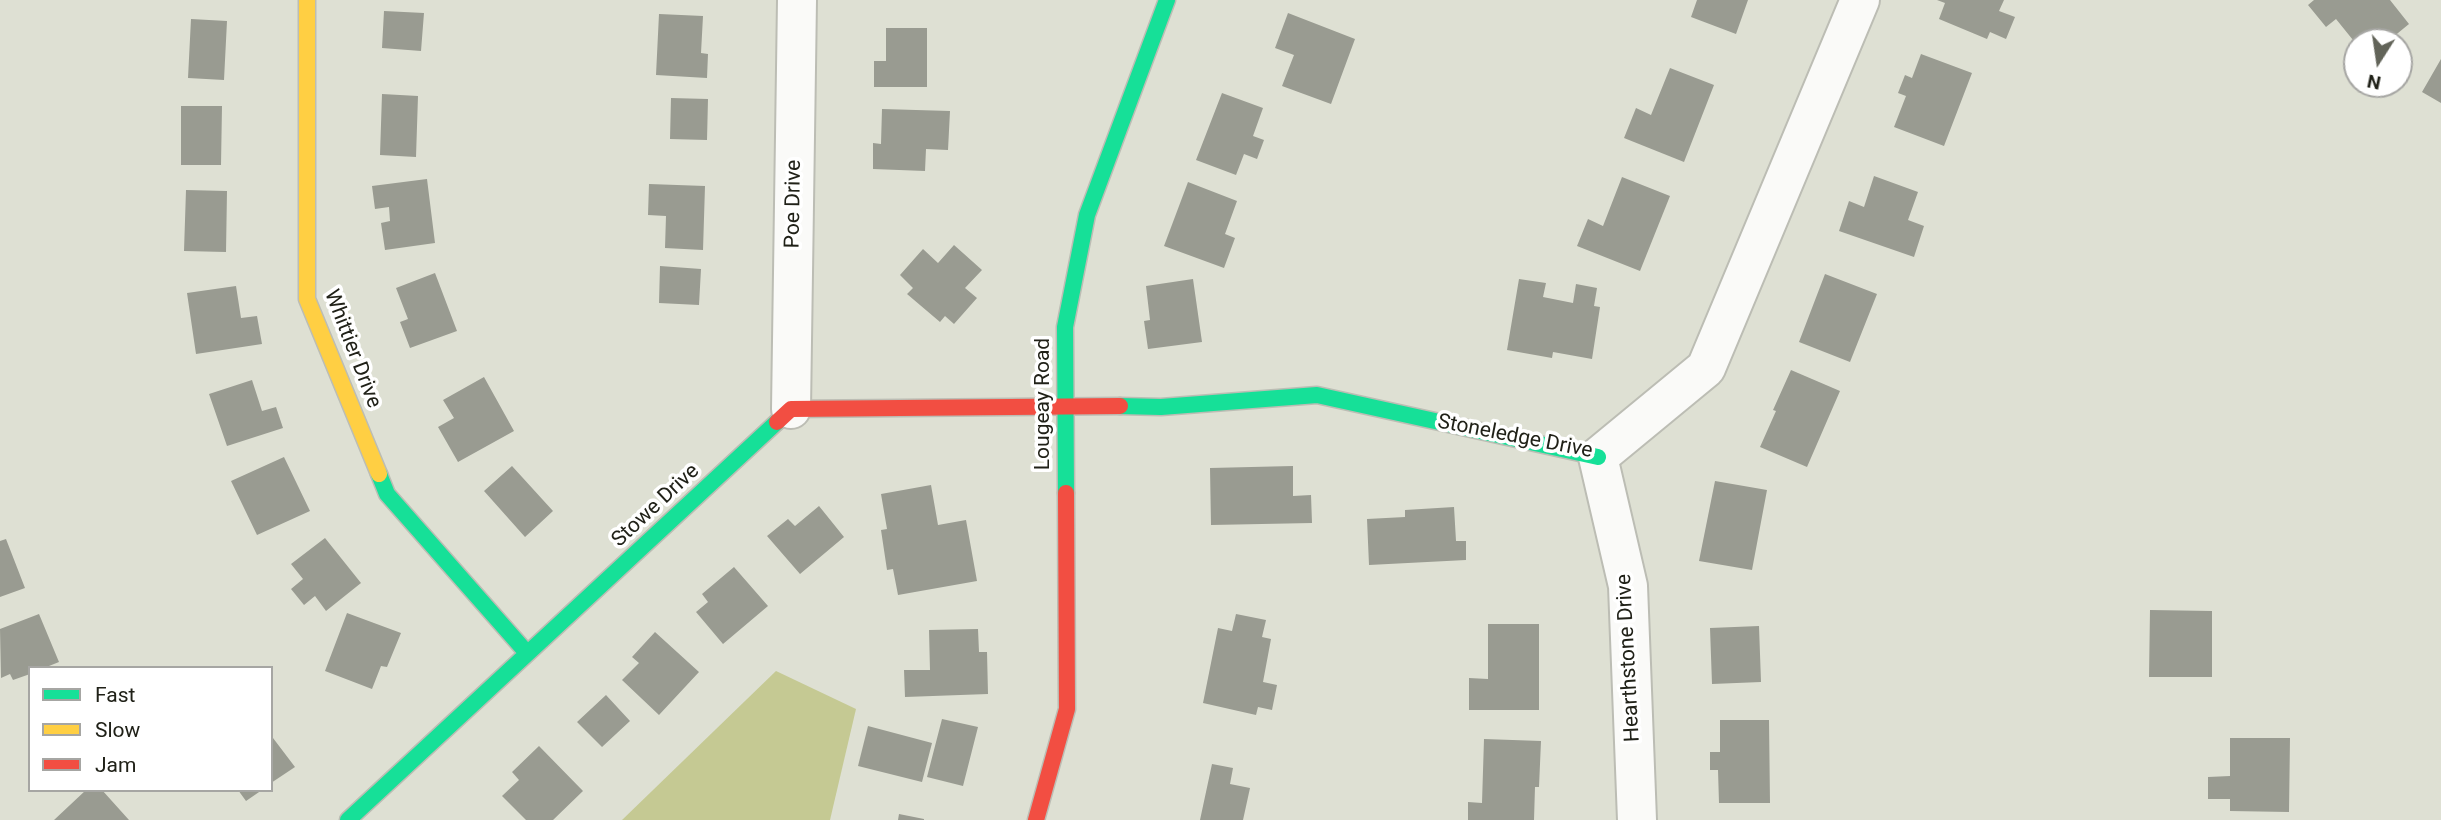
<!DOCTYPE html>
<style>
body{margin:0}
#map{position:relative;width:2441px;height:820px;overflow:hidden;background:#dee0d3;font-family:Roboto,sans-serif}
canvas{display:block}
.legend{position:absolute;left:28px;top:666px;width:245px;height:126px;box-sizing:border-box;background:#fff;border:2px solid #a6a6a3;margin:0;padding:9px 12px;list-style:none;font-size:21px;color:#202118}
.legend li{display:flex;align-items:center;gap:14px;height:35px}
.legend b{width:35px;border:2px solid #a6a6a3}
.north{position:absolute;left:2343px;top:28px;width:70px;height:70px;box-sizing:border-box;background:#fff;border:2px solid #a6a6a3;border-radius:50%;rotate:192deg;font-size:19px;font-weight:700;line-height:28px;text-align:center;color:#202118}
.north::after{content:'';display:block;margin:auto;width:24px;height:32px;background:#626459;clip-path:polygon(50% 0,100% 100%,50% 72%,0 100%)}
</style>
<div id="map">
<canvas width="2441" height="820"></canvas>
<ul class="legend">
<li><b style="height:9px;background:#16e098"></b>Fast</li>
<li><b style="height:9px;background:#ffcf43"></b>Slow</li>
<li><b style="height:9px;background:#f24e42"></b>Jam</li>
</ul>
<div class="north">N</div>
</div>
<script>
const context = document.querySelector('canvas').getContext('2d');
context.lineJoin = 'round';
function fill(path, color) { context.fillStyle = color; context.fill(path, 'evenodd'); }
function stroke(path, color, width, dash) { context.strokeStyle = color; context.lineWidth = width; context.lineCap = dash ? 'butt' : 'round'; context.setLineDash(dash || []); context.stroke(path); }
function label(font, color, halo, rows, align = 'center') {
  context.font = font + ' Roboto,sans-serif'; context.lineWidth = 7; context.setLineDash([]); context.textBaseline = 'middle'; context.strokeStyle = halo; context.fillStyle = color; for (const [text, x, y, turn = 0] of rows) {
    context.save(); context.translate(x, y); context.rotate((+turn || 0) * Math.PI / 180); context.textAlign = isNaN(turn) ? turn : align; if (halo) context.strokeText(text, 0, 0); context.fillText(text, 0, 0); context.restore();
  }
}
fill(new Path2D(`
 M776,671L856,709L830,820H622Z`), '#c5c993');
fill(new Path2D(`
 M1697,0H1748L1736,34L1691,17Z
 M1937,0H2004L1999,11L2015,17L2006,39L1990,32L1987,39L1939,19L1945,3Z
 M2314,0H2390L2409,24L2387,42H2357V45L2336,19L2326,27L2308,5Z
 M384,11L424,13L421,51L382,48Z
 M1288,13L1355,39L1331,104L1282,86L1294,55L1275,48Z
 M659,14L703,16L701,53L708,54L707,78L656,75Z
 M191,19L227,21L224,80L188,78Z
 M886,28H927V87H874V61H886Z
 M1921,54L1972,73L1944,146L1894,127L1906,96L1898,93L1905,75L1912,78Z
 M2441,59V103L2422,92Z
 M1670,68L1714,85L1684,162L1624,138L1636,108L1651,115Z
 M1222,93L1263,108L1253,136L1264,140L1257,159L1244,154L1236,175L1196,160Z
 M382,94L418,96L416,157L380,155Z
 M671,98L708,99L707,140L670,139Z
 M181,106H222L221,165H181Z
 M882,109L950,111L948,150L926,149L925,171L873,169V143L881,144Z
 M1874,176L1918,192L1908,220L1924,226L1914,257L1839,231L1849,201L1864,207Z
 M1622,177L1670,196L1640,271L1577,246L1588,219L1603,226Z
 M427,179L435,243L385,250L381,223L390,221L389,207L375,209L372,186Z
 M1188,182L1237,201L1225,234L1235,238L1224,268L1164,246Z
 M649,184L705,186L703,250L665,248L666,216L648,215Z
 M186,190L227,191L226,252L184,251Z
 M954,245L982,270L965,288L977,298L954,324L945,316L940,322L907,294L913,288L900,275L923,249L938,263Z
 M660,266L701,269L699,305L659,303Z
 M435,273L457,331L410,348L400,322L408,319L396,288Z
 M1825,274L1877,294L1850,362L1799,342Z
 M1193,279L1202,342L1148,349L1144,321L1150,320L1146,286Z
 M1519,279L1546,283L1543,297L1573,303L1576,284L1597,288L1594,306L1600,307L1592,359L1553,352L1552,358L1507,350Z
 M236,286L241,318L257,316L262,344L196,354L187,293Z
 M1791,370L1840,391L1807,467L1760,447L1776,411L1773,410Z
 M484,377L514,431L458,462L438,427L454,418L443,400Z
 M252,380L262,411L276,407L283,428L227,446L209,394Z
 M284,457L310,511L257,535L231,481Z
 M512,466L553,511L525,537L484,491Z
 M1293,466V496L1311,495L1312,523L1211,525L1210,468Z
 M1715,481L1767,490L1752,570L1699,561Z
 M931,485L938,525L966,520L977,581L898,595L893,569L887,570L881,530L887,529L881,494Z
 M819,506L844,537L800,574L767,536L788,519L795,526Z
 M1454,507L1456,541H1466V560L1369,565L1367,519L1405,517V510Z
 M325,538L361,583L326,611L315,596L304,605L291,589L303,579L291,564Z
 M6,539L25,588L0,597V541Z
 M734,567L768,606L723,644L696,612L708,602L702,594Z
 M2150,610L2212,611V677H2149Z
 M347,613L401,633L387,667L381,666L372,689L325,671Z
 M39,614L59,662L44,668H30V674L13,680L10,674L1,678L0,629Z
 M1236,614L1266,620L1262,637L1271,639L1263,682L1277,685L1272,710L1258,707L1256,715L1203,703L1218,628L1232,631Z
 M1488,624H1539V710H1469V678L1488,679Z
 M1759,626L1761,682L1712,684L1710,628Z
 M978,629L979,652H987L988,694L905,697L904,670H930L929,630Z
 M655,632L699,672L659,715L622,680L639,663L632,657Z
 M606,695L630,721L602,747L577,722Z
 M942,719L978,727L963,786L927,777Z
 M1720,720H1769L1770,803H1719L1718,770H1710V752H1720Z
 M868,726L932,743L922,782L858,766Z
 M273,738L295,767L271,783V739Z
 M2230,738H2290L2289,812L2230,811V799H2208V777L2230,776Z
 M1484,739L1541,741L1539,787H1535L1534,820H1468V802L1482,803Z
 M539,746L583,791L553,820H526L502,796L519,780L512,772Z
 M1212,764L1233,768L1230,784L1250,788L1243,820H1200Z
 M86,790H102L129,820H54Z
 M238,790H262L246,801Z
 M899,814L924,819V820H898Z`), '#999b91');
const street = new Path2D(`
 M791,409L797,0
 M1637,820L1628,586L1598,457L1706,368L1860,0`);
const fast = new Path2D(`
 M1120,406L1161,407L1317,395L1598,457
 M379,474L387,494L527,653
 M1066,493L1065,327L1087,215L1167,0
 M348,820L777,422`);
const slow = new Path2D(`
 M307,0V299L379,474`);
const jam = new Path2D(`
 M777,422L791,409L1120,406
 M1036,820L1067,709L1066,493`);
stroke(street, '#bcbdb4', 42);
stroke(fast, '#bcbdb4', 19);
stroke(slow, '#bcbdb4', 19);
stroke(jam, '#bcbdb4', 19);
stroke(street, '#fafaf8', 38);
stroke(fast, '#16e098', 16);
stroke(slow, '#ffcf43', 16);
stroke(jam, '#f24e42', 16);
label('21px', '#202118', '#fff', [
 ["Poe Drive",794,204,-89],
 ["Whittier Drive",352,349,69],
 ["Lougeay Road",1044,404,-90],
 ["Stoneledge Drive",1515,437,11],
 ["Stowe Drive",656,506,-43],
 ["Hearthstone Drive",1629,658,-93]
]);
</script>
